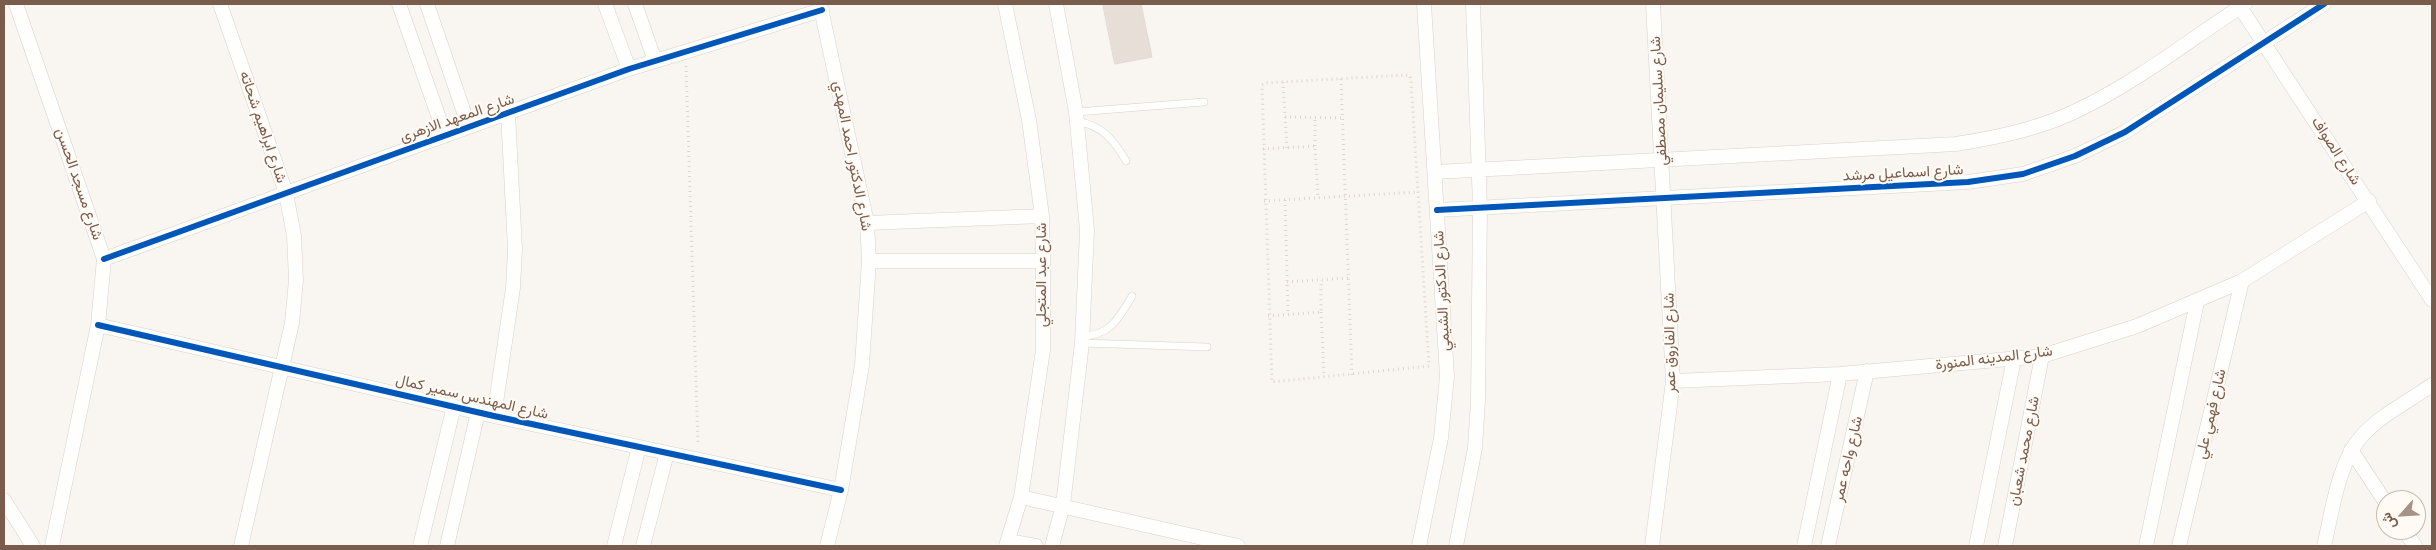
<!DOCTYPE html>
<meta charset="utf-8">
<style>
body{margin:0}
#map{position:relative;width:2436px;height:550px;overflow:hidden;background:#f9f5f0;font-family:Cabin,Vazirmatn,sans-serif}
canvas{display:block}
.frame{position:absolute;inset:0;border:5px solid #7a5c4d;pointer-events:none}
.north{position:absolute;left:2376px;top:490px;width:50px;height:50px;box-sizing:border-box;background:#fffaf3;border:1px solid #cabbb1;border-radius:50%;rotate:244deg;font-size:14px;font-weight:700;line-height:20px;text-align:center;color:#7a5c4d}
.north::after{content:'';display:block;margin:auto;width:18px;height:22px;background:#a69286;clip-path:polygon(50% 0,100% 100%,50% 72%,0 100%)}
</style>
<div id="map">
<canvas width="2436" height="550"></canvas>
<div class="frame"></div>
<div class="north">ش</div>
</div>
<script>
const context = document.querySelector('canvas').getContext('2d');
context.lineJoin = 'round';
function fill(path, color) { context.fillStyle = color; context.fill(path, 'evenodd'); }
function stroke(path, color, width, dash) { context.strokeStyle = color; context.lineWidth = width; context.lineCap = dash ? 'butt' : 'round'; context.setLineDash(dash || []); context.stroke(path); }
function label(font, color, halo, rows, align = 'center') {
  context.font = font + ' Cabin,Vazirmatn,sans-serif'; context.lineWidth = 4; context.setLineDash([]); context.textBaseline = 'middle'; context.strokeStyle = halo; context.fillStyle = color; for (const [text, x, y, turn = 0] of rows) {
    context.save(); context.translate(x, y); context.rotate((+turn || 0) * Math.PI / 180); context.textAlign = isNaN(turn) ? turn : align; if (halo) context.strokeText(text, 0, 0); context.fillText(text, 0, 0); context.restore();
  }
}
const building = new Path2D(`
 M1103,4H1141L1152,57L1115,64Z`);
fill(building, '#e6ded7');
stroke(building, '#e2d8d2', 1);
const service = new Path2D(`
 M1076,112L1204,102
 M1076,121C1102,125 1114,140 1126,161
 M1082,336C1110,336 1119,318 1132,296
 M1082,343L1207,347`);
const minor = new Path2D(`
 M16,4L104,259L98,325L52,546
 M220,4L286,193L294,236L296,280L292,323L241,546
 M399,4L445,135
 M427,4L469,127
 M605,4L629,69
 M635,4L655,61
 M820,4L867,223L869,261L862,365L841,490L827,546
 M1005,4L1029,120L1042,216L1043,261V350L1021,497L1006,546
 M2238,4L2432,300
 M1435,172L1956,144C2000,137 2044,128 2084,107C2141,79 2192,38 2245,4
 M1437,210L1968,182L2023,174L2075,156L2125,132L2324,4
 M867,223L1042,216
 M104,259L629,69L822,10
 M869,261H1043
 M98,325L494,416L841,490
 M1673,381L1840,374L2042,356L2137,326L2242,281L2369,201
 M494,416L513,288L515,249L508,113
 M2351,450L2386,503
 M1021,497L1238,546
 M4,500L33,546
 M2404,530L2415,546
 M1008,541L1036,546
 M420,546L454,406
 M447,546L478,412
 M614,546L639,447
 M643,546L667,453
 M1052,546L1063,505L1082,343L1087,230L1076,112L1056,4
 M1419,546L1441,438L1447,376L1424,4
 M1456,546L1475,448L1478,400L1480,207L1473,4
 M1652,546L1673,381L1653,4
 M1804,546L1840,374
 M1828,546L1867,371
 M1976,546L2014,359
 M2005,546L2042,356
 M2146,546L2197,302
 M2179,546L2242,281
 M2324,546C2332,513 2338,463 2361,437C2379,416 2409,401 2432,385`);
stroke(service, '#d7d1cb', 8);
stroke(minor, '#d7d1cb', 15);
stroke(new Path2D(`
 M686,66L698,444
 M1406,75L1410,76L1411,81L1429,366L1272,382L1262,85L1265,83Z
 M1341,79L1352,375
 M1283,82L1287,148
 M1285,117L1343,118
 M1315,146V118
 M1263,149L1315,146L1318,198
 M1285,200L1288,314
 M1264,201L1418,192
 M1287,282L1349,278
 M1321,312L1324,377
 M1268,316L1321,312V280`), '#dcd5d0', 3, [1, 4]);
stroke(service, '#fefefd', 7);
stroke(minor, '#fefefd', 14);
stroke(new Path2D(`
 M1437,210L1968,182L2023,174L2075,156L2125,132L2324,4
 M104,259L629,69L822,10
 M98,325L494,416L841,490`), '#0057b8', 6);
label('15px', '#7a5c4d', '#fffaf3', [
 ["شارع سليمان مصطفي",1659,101,-93],
 ["شارع المعهد الازهرى",457,118,-19],
 ["شارع ابراهيم شحاته",263,127,71],
 ["شارع الصواف",2336,151,57],
 ["شارع الدكتور احمد المهدي",852,156,79],
 ["شارع اسماعيل مرشد",1903,173,-3],
 ["شارع مسجد الحسن",79,184,71],
 ["شارع عبد المتجلي",1042,275,-90],
 ["شارع الدكتور الشيمي",1442,291,-93],
 ["شارع الفاروق عمر",1670,343,-91],
 ["شارع المدينه المنورة",1994,358,-7],
 ["شارع المهندس سمير كمال",472,397,13],
 ["شارع فهمي علي",2211,414,-77],
 ["شارع محمد شعبان",2024,451,-79],
 ["شارع واحه عمر",1848,459,-77]
]);
</script>
